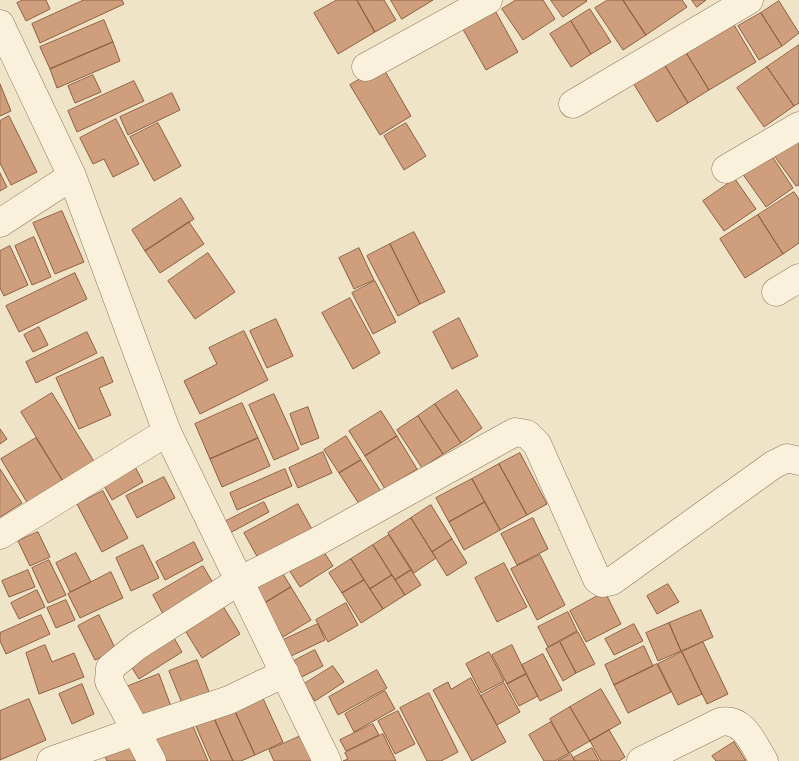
<!DOCTYPE html>
<style>
body{margin:0}
canvas{display:block;background:#f0e4c8}
</style>
<canvas width="799" height="761"></canvas>
<script>
const context = document.querySelector('canvas').getContext('2d');
context.lineJoin = 'round';
function fill(path, color) { context.fillStyle = color; context.fill(path, 'evenodd'); }
function stroke(path, color, width, dash) { context.strokeStyle = color; context.lineWidth = width; context.lineCap = dash ? 'butt' : 'round'; context.setLineDash(dash || []); context.stroke(path); }
const building = new Path2D(`
 M23,0H46L50,9L26,21L17,3Z
 M84,0H122L124,4L40,43L32,24Z
 M337,0H357L375,32L338,54L314,13Z
 M357,0H384L396,20L375,32Z
 M391,0H433L402,19Z
 M516,0H543L555,19L523,40L502,9Z
 M551,0H586L587,1L563,17Z
 M608,0H623L646,35L623,50L595,8Z
 M623,0H682L687,7L646,35Z
 M692,0H706L697,7Z
 M779,1L799,33L782,46L761,13Z
 M493,7L518,52L486,70L460,24Z
 M590,9L611,42L591,54L571,21Z
 M761,13L782,46L759,60L738,26Z
 M730,18L756,62L709,90L682,46Z
 M104,20L113,42L50,69L40,47Z
 M571,21L591,54L571,67L550,34Z
 M113,42L120,61L57,88L50,69Z
 M799,45V103L794,106L767,67Z
 M682,46L709,90L688,103L661,59Z
 M661,59L688,103L657,122L630,78Z
 M382,66L411,116L380,135L350,85Z
 M767,67L794,106L764,127L737,88Z
 M93,75L101,92L75,103L68,86Z
 M134,81L144,101L77,132L68,111Z
 M0,84L11,111L0,116Z
 M172,93L180,110L128,135L120,117Z
 M9,116L37,172L11,185L0,163V121Z
 M116,119L139,164L113,177L104,159L93,164L80,138Z
 M158,123L181,166L154,181L130,137Z
 M406,123L426,156L404,170L384,136Z
 M799,135V185L796,186L773,154Z
 M770,153L793,188L766,207L742,173Z
 M0,173L7,187L0,191Z
 M735,179L756,209L724,231L703,201Z
 M794,192L799,199V243L783,254L758,215Z
 M181,198L194,219L145,251L132,230Z
 M62,211L84,262L55,274L33,223Z
 M758,215L783,254L745,278L720,239Z
 M189,222L204,244L160,273L145,251Z
 M414,232L445,292L420,304L390,244Z
 M34,237L51,277L32,285L15,246Z
 M390,244L420,304L398,316L367,256Z
 M10,246L28,285L4,296L0,288V251Z
 M359,248L374,280L354,289L339,258Z
 M208,253L235,292L195,319L168,281Z
 M75,273L87,299L19,332L6,306Z
 M375,281L396,322L373,334L352,293Z
 M350,298L380,353L353,369L322,313Z
 M459,318L478,356L452,369L433,332Z
 M276,319L293,356L267,368L250,331Z
 M39,327L48,345L33,352L24,335Z
 M244,331L268,380L200,414L184,381L217,364L209,348Z
 M87,332L97,353L36,383L26,362Z
 M103,357L113,382L99,388L111,415L79,429L56,378Z
 M457,390L482,428L461,443L435,404Z
 M52,393L95,463L64,483L21,412Z
 M274,394L299,449L274,460L249,405Z
 M242,403L258,438L210,459L195,424Z
 M435,404L461,443L443,454L418,416Z
 M308,407L319,438L301,445L290,414Z
 M381,411L397,436L365,456L349,431Z
 M418,416L443,454L422,468L397,430Z
 M0,429L7,439L0,444Z
 M346,436L361,460L339,473L324,450Z
 M397,436L417,469L385,489L365,456Z
 M36,438L64,483L28,504L1,459Z
 M258,438L270,466L222,487L210,459Z
 M323,452L332,473L298,488L289,468Z
 M520,453L547,504L527,515L499,464Z
 M131,459L143,482L112,500L99,477Z
 M361,460L382,493L361,507L339,473Z
 M499,464L527,515L500,530L472,479Z
 M0,469L22,503L0,517Z
 M285,469L292,486L237,510L230,493Z
 M164,477L175,498L137,518L126,496Z
 M472,479L485,502L449,522L436,498Z
 M103,491L128,538L102,552L77,504Z
 M264,502L269,512L226,535L220,524Z
 M485,502L500,530L464,550L449,522Z
 M298,504L313,531L259,560L244,533Z
 M431,505L452,539L432,552L411,518Z
 M411,518L436,558L414,573L388,533Z
 M533,518L548,549L517,565L501,534Z
 M38,532L50,557L30,566L18,541Z
 M389,535L411,570L395,580L373,545Z
 M452,539L467,563L447,576L432,552Z
 M194,542L203,560L165,580L156,562Z
 M143,545L159,578L131,591L116,558Z
 M373,545L392,575L370,589L351,559Z
 M322,549L333,566L300,587L289,570Z
 M76,553L91,582L70,592L56,563Z
 M540,555L565,605L537,620L511,569Z
 M351,559L364,580L342,593L329,573Z
 M49,560L66,595L48,603L32,568Z
 M504,563L527,607L497,622L475,578Z
 M203,566L216,588L165,618L153,595Z
 M280,569L291,587L263,604L252,586Z
 M28,570L35,587L9,597L2,581Z
 M411,570L421,585L405,595L395,580Z
 M111,572L123,598L80,618L68,594Z
 M392,575L405,595L383,609L370,589Z
 M364,580L383,609L361,623L342,593Z
 M668,584L679,602L657,614L647,596Z
 M291,587L311,620L283,637L263,604Z
 M37,590L45,607L19,619L11,603Z
 M605,592L621,624L586,642L570,611Z
 M66,600L75,620L56,628L47,608Z
 M221,603L240,634L202,658L183,627Z
 M346,603L358,625L328,642L316,620Z
 M701,610L713,637L681,651L669,623Z
 M568,612L577,631L548,647L538,627Z
 M41,615L50,634L6,654L0,641V633Z
 M99,615L116,650L95,660L78,626Z
 M669,623L681,651L658,661L646,633Z
 M318,624L325,640L291,656L283,640Z
 M634,624L643,641L614,655L605,639Z
 M578,632L595,664L576,673L560,642Z
 M173,636L182,652L139,679L129,663Z
 M560,642L576,673L563,681L546,649Z
 M703,642L728,694L707,704L682,652Z
 M45,645L52,662L74,653L84,677L39,694L26,653Z
 M512,645L526,674L507,684L492,655Z
 M644,646L653,666L614,685L605,665Z
 M315,650L323,666L294,681L286,665Z
 M489,652L504,681L481,693L466,664Z
 M682,652L702,694L678,705L658,664Z
 M543,654L562,690L540,701L522,665Z
 M197,660L211,697L184,708L169,671Z
 M657,664L671,692L628,713L614,685Z
 M333,666L344,682L315,701L304,684Z
 M377,670L387,688L338,715L329,697Z
 M159,674L172,709L139,722L126,687Z
 M526,674L538,696L519,706L507,684Z
 M471,678L506,742L472,761L433,690L448,682L451,689Z
 M504,683L520,712L497,725L481,696Z
 M82,684L94,714L72,724L59,694Z
 M601,689L621,723L590,741L570,707Z
 M385,691L395,709L354,732L345,714Z
 M429,693L458,752L441,761H427L400,708Z
 M261,694L283,742L255,755L233,707Z
 M29,699L46,740L0,760V711Z
 M233,707L255,755L241,761H233L213,716Z
 M570,707L590,741L569,753L550,719Z
 M398,711L415,744L395,754L378,721Z
 M213,716L233,761H211L195,724Z
 M551,722L569,753L555,761H544L529,735Z
 M192,724L208,761H161L152,741Z
 M373,724L379,735L346,751L340,740Z
 M609,730L625,757L619,761H601L590,741Z
 M383,734L396,761H343L348,759L345,753Z
 M128,735L150,761H107L101,747Z
 M303,735L314,761H274L269,750Z
 M734,742L746,761H716L712,756Z
 M592,748L599,761H575L573,758Z
 M571,754L575,761H558Z`);
fill(building, '#cf9f7d');
stroke(building, '#8d5f41', 1);
const minor = new Path2D(`
 M0,24L72,176L167,432L327,761
 M366,67L488,0
 M573,104L749,0
 M726,169L799,126
 M0,223L72,176
 M776,292L799,278
 M0,535L167,432
 M285,673L229,700L136,731L109,681L110,668L137,646L239,581L320,540L515,432L527,434L537,444L597,579L602,583L612,581L773,465L787,458L799,461
 M51,761L136,731L152,761
 M641,761L720,722C744,717 753,744 764,761`);
stroke(minor, '#8d765c', 29);
stroke(minor, '#faf1dc', 28);
</script>
